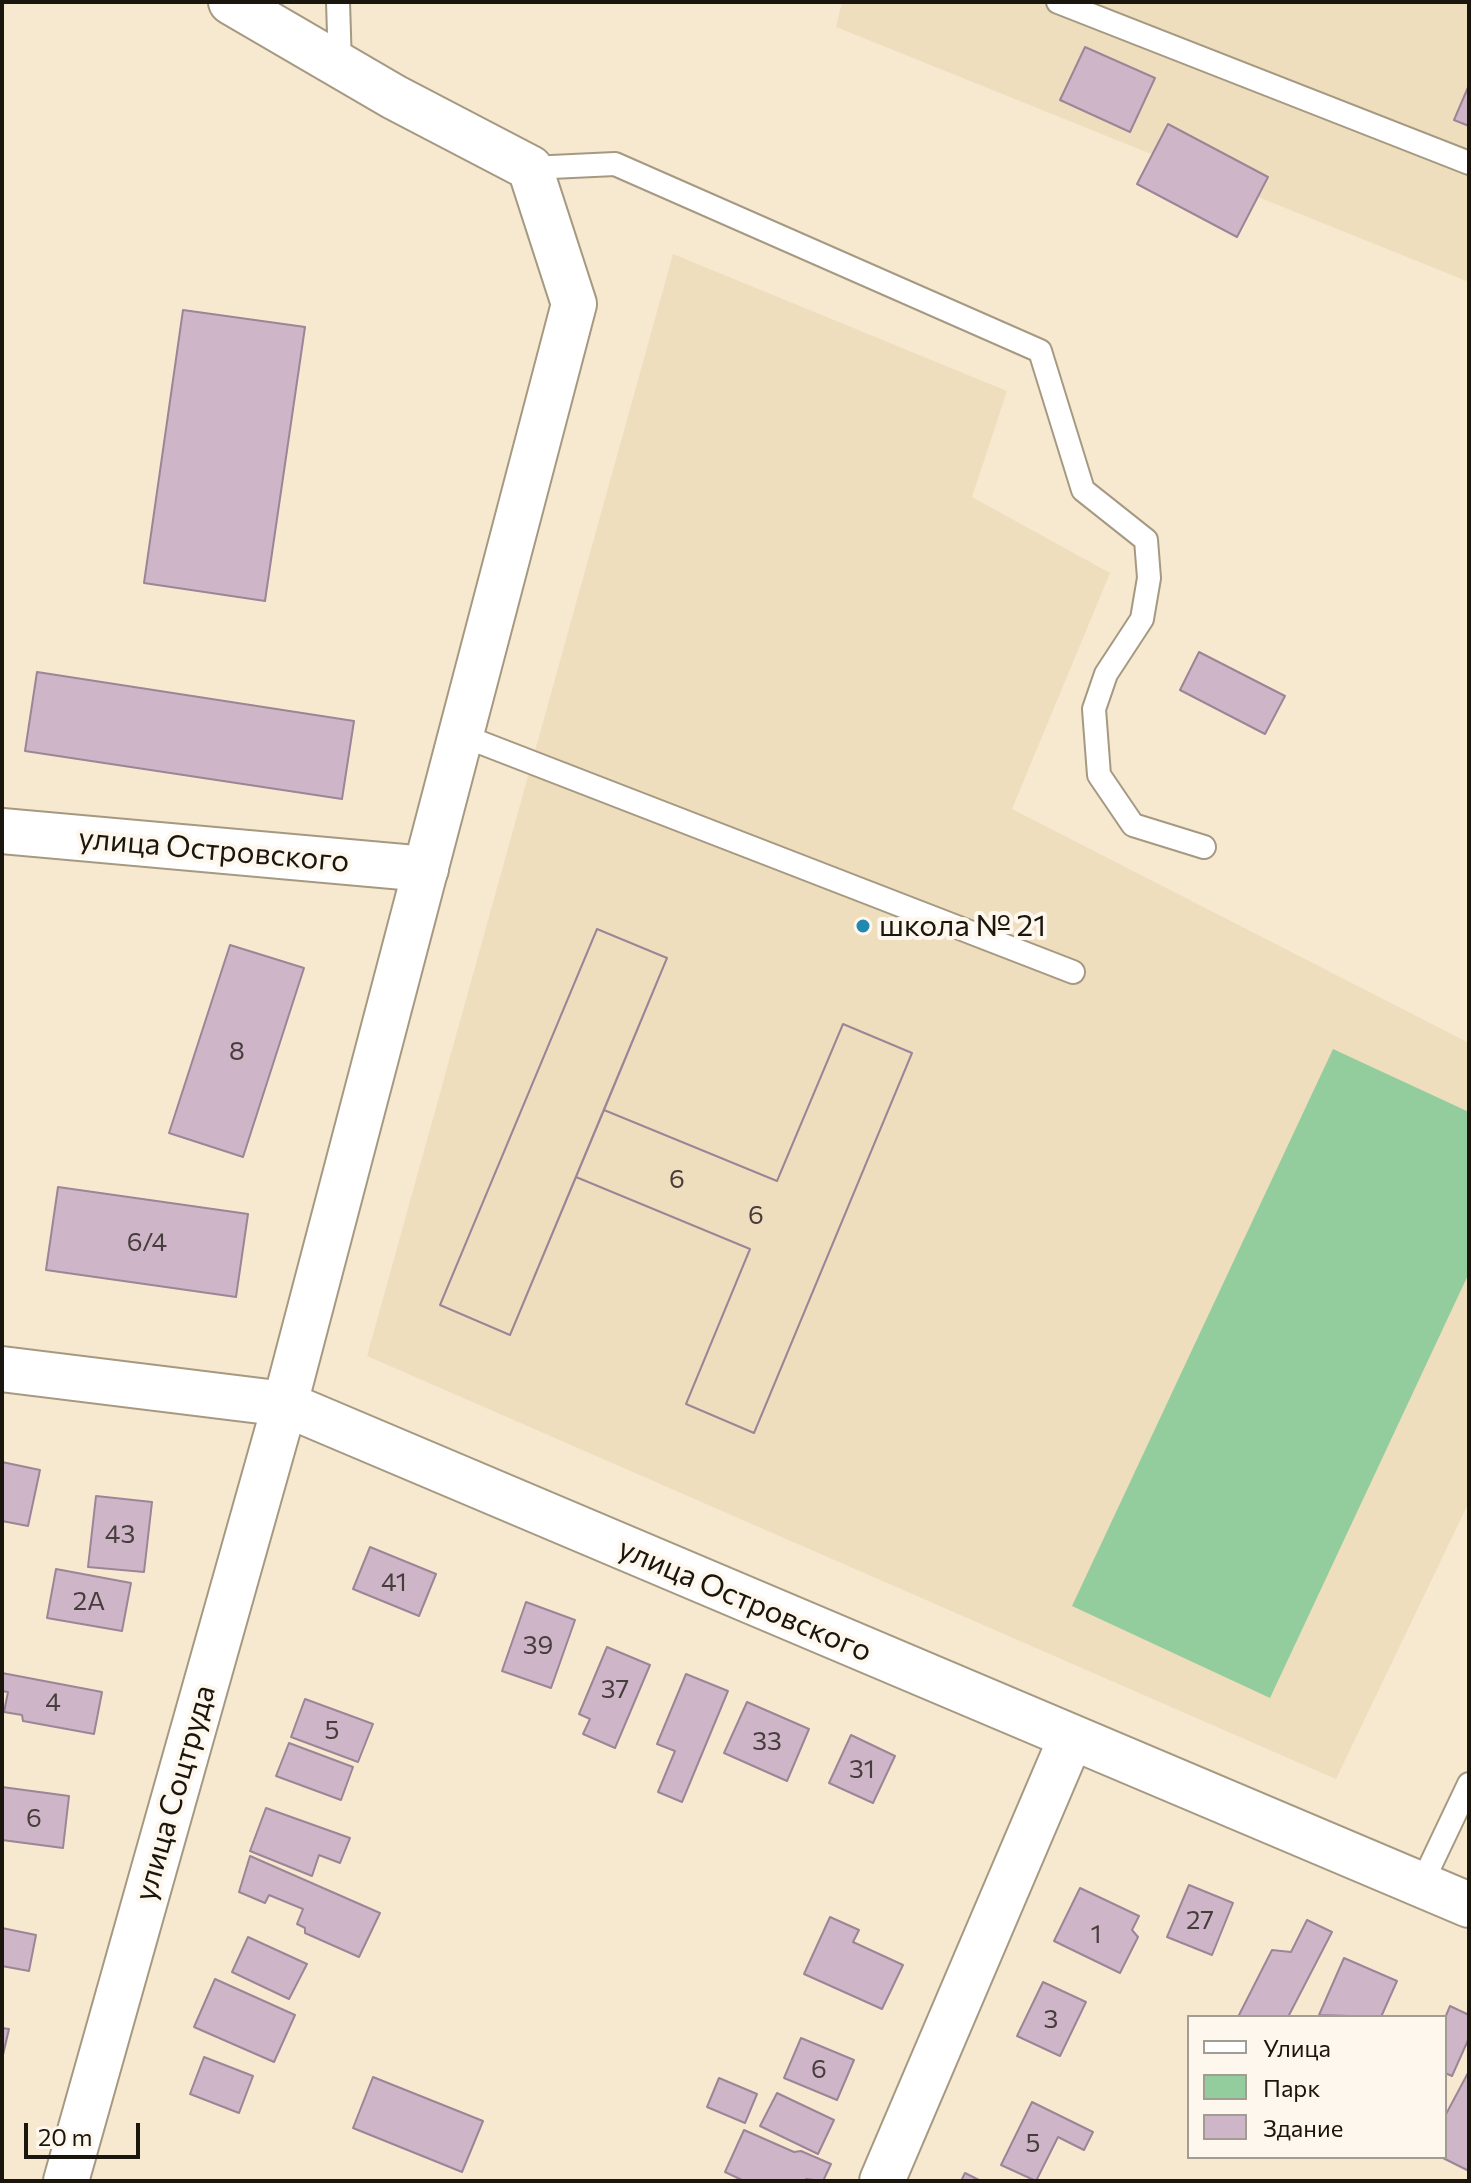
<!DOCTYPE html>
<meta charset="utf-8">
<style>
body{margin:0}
#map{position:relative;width:1471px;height:2183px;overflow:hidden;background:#f6e9d0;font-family:Commissioner,sans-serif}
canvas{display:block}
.frame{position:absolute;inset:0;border:4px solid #1a150d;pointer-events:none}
.legend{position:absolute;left:1187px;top:2015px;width:260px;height:144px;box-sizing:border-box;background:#fdf7ed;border:2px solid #a29d93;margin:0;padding:10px 14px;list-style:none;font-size:24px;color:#1a150d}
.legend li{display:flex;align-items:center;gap:16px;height:40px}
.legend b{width:40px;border:2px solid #a29d93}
.scale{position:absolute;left:24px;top:2123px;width:116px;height:36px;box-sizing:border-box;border:4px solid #1a150d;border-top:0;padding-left:10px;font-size:24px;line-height:28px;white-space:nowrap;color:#1a150d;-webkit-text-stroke:6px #fdf7ed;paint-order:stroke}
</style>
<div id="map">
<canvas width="1471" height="2183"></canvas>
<div class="frame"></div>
<ul class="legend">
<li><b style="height:10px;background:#fff"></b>Улица</li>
<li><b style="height:22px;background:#94cd9d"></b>Парк</li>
<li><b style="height:22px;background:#ceb6c8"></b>Здание</li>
</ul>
<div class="scale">20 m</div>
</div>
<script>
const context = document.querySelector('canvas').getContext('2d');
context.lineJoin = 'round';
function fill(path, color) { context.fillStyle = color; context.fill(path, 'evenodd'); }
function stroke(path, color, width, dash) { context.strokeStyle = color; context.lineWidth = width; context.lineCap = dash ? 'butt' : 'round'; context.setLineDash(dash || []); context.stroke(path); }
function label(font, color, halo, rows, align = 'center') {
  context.font = font + ' Commissioner,sans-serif'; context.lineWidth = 8; context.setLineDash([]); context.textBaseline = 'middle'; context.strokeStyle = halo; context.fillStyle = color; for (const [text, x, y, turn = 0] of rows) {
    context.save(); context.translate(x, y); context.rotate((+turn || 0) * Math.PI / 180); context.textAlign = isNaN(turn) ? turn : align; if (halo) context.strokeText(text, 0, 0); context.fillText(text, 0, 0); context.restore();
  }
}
fill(new Path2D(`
 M842,2H1469V282L836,27Z
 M673,254L1007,391L972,497L1110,573L1012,809L1469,1043V1502L1336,1779L367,1356Z`), '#efdebe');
fill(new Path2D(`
 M1333,1049L1469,1112V1273L1270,1698L1072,1606Z`), '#94cd9d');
const building = new Path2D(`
 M1085,47L1155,78L1130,132L1060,100Z
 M1469,85V126L1454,120Z
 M1168,124L1268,177L1237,237L1137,184Z
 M183,310L305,327L265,601L144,583Z
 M1199,652L1285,696L1265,734L1180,690Z
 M37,672L354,721L342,799L25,751Z
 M597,929L667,958L510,1335L440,1305Z
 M597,929L667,958L604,1110L777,1181L843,1024L912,1053L754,1433L686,1404L750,1249L576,1177L510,1335L440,1305Z
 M230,945L304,968L243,1157L169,1133Z
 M843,1024L912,1053L754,1433L686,1404L750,1249L576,1177L604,1110L777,1181Z
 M58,1187L248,1214L236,1297L46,1270Z
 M2,1462L40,1470L28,1526L2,1521Z
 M96,1496L152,1502L144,1572L88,1567Z
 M370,1547L436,1574L419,1616L353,1589Z
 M56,1569L131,1583L122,1631L47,1618Z
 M526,1602L575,1620L551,1688L502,1671Z
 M607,1647L650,1665L615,1748L583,1734L590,1719L579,1714Z
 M2,1673L102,1692L94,1734L23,1721L22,1715L4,1712L8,1692L2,1691Z
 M686,1674L728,1691L682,1802L658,1792L675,1751L657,1744Z
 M305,1699L373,1724L358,1762L291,1737Z
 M747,1702L809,1729L787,1781L724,1753Z
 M851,1735L895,1756L873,1803L829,1783Z
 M289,1743L353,1767L341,1800L276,1776Z
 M2,1787L69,1796L63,1848L2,1840Z
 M266,1808L350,1838L340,1863L319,1855L312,1876L250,1851Z
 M250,1856L380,1913L359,1957L305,1933V1928L297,1924L303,1909L269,1895L265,1903L239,1892Z
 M1189,1885L1233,1903L1212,1955L1167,1937Z
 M1080,1888L1139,1916L1132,1930L1138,1937L1120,1973L1054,1941Z
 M830,1917L859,1930L853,1942L903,1965L882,2009L804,1974Z
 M1307,1920L1332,1932L1288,2017H1238L1272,1950L1291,1952Z
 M2,1928L36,1935L29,1971L2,1966Z
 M248,1937L307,1964L289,1999L232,1972Z
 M1344,1958L1397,1981L1381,2017L1319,2015Z
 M215,1979L295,2015L274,2062L194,2027Z
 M1043,1982L1086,2002L1060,2056L1017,2036Z
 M1450,2006L1469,2015V2038L1452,2076L1445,2073V2018Z
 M2,2028L9,2029L2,2059Z
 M801,2038L854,2060L837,2100L784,2078Z
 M204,2057L253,2076L239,2113L190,2094Z
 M1469,2071V2171L1441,2157H1445V2116Z
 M373,2077L483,2121L462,2172L353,2128Z
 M719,2078L757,2094L745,2123L707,2107Z
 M777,2093L834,2120L818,2154L760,2126Z
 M1032,2102L1093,2132L1084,2150L1058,2137L1036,2181L1001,2165Z
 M744,2130L794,2152L801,2151L831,2164L823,2181L806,2179L805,2181H744L725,2172Z
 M965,2173L981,2181H961Z`);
fill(building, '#ceb6c8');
stroke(building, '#9b8596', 2);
const service = new Path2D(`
 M338,2L340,65
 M1058,2L1469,163
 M530,168L615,164L1040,351L1083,490L1146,540L1149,578L1142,619L1106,674L1094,709L1099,775L1133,825L1204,847
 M461,735L1073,972
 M1421,1885L1469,1784`);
const minor = new Path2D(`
 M2,831L426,869
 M66,2181L285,1404
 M882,2181L1071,1738`);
const tertiary = new Path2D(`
 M231,2L394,97L530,168L574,304L285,1404`);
const primary = new Path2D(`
 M2,1369L285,1404L1469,1905`);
stroke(service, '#a69982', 26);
stroke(minor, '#a69982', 48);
stroke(tertiary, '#a69982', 48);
stroke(primary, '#a69982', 48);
stroke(service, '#fff', 22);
stroke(minor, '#fff', 44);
stroke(tertiary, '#fff', 44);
stroke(primary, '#fff', 44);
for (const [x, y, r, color] of [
 [863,926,8,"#2188b1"]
]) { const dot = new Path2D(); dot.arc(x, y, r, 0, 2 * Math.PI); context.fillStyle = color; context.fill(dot); stroke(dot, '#fdf7ed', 3); }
label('26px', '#473d3c', null, [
 ["8",237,1051],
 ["6",677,1179],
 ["6",756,1215],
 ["6/4",147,1242],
 ["43",120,1534],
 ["41",394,1582],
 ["2А",89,1601],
 ["39",538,1645],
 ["37",615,1689],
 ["4",53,1702],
 ["5",332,1730],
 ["33",767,1741],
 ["31",862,1769],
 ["6",34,1818],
 ["27",1200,1920],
 ["1",1096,1934],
 ["3",1051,2019],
 ["6",819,2069],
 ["5",1033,2143]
]);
label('30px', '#1a150d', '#fdf7ed', [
 ["улица Островского",214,850,5],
 ["улица Островского",745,1600,23],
 ["улица Соцтруда",175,1793,-74]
]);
label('30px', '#1a150d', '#fdf7ed', [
 ["школа № 21",879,926]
], 'left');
</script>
